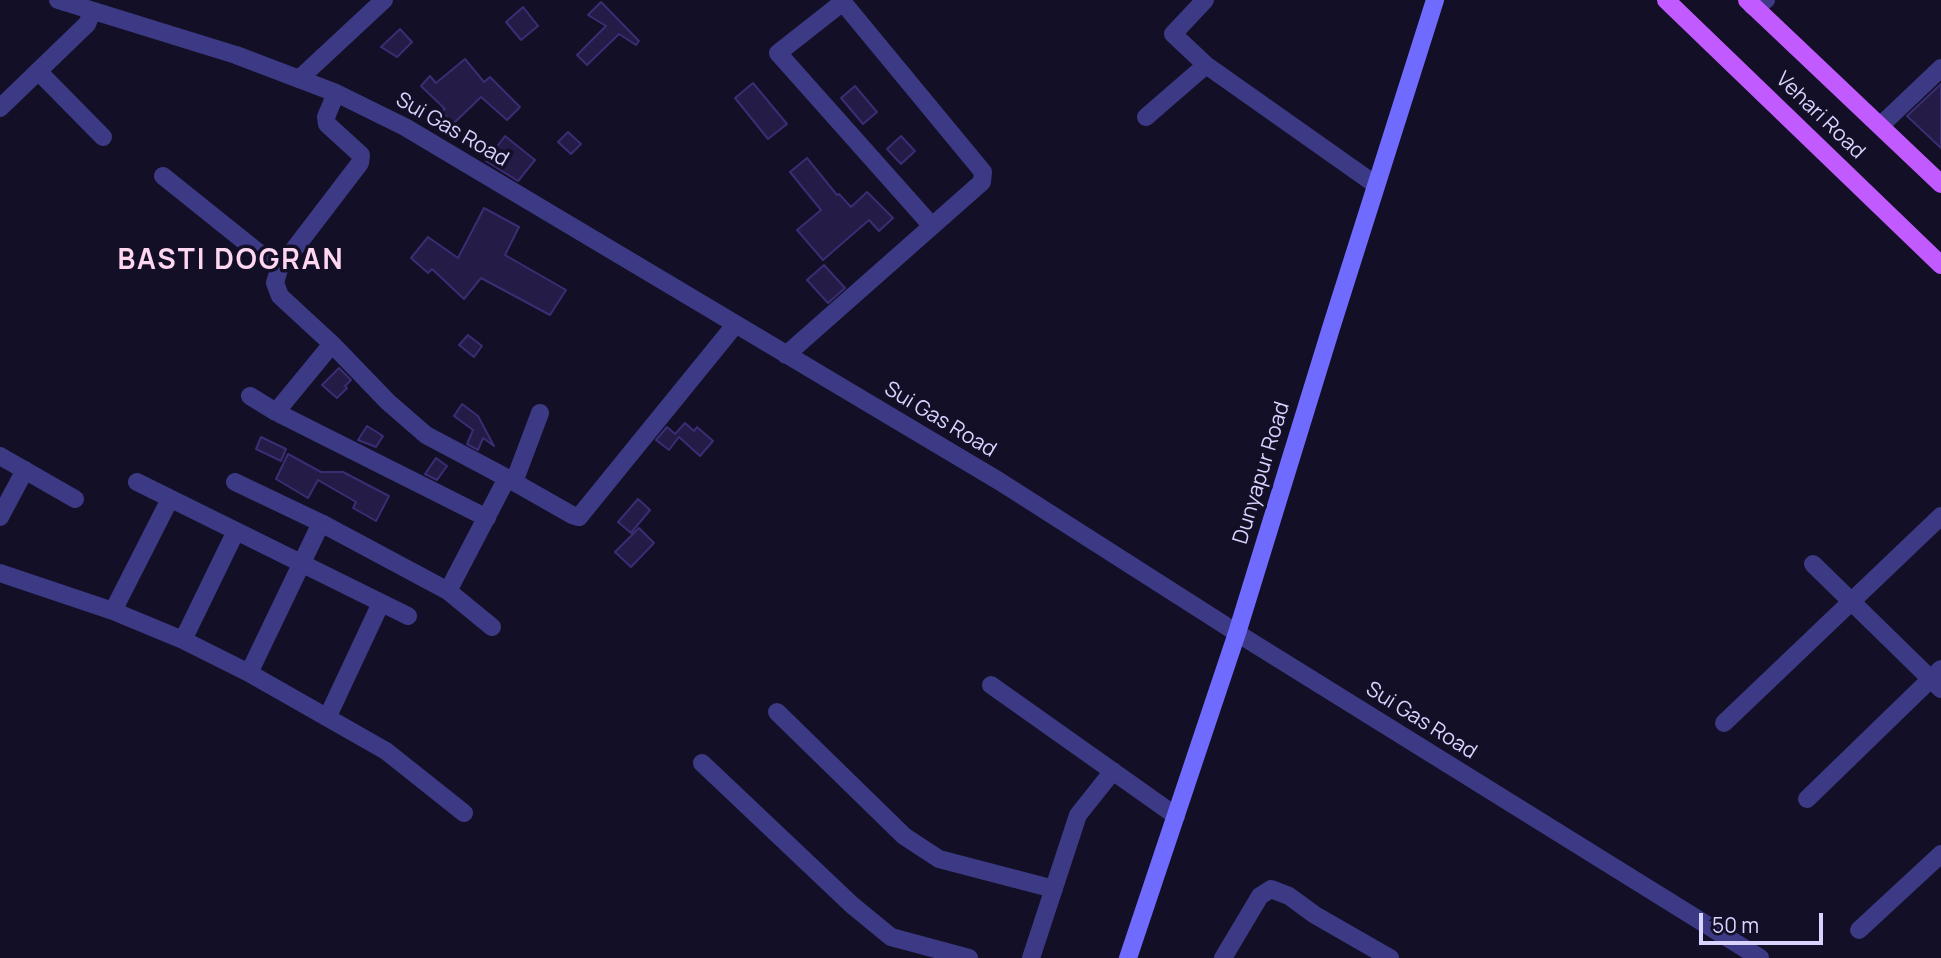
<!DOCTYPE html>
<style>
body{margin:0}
#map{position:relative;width:1941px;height:958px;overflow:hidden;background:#130f26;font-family:Manrope,sans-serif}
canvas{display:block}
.scale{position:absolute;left:1699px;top:913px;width:124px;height:32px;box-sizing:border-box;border:4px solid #d9d4ff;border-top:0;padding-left:9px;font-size:21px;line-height:24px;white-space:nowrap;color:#d9d4ff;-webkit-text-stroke:5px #130f26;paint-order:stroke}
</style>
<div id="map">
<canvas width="1941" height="958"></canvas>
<div class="scale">50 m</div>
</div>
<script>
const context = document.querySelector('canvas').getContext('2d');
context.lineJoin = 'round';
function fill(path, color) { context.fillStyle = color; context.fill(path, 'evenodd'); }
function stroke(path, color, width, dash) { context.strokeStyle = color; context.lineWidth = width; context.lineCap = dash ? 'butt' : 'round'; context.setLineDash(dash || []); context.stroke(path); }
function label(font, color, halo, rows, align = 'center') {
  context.font = font + ' Manrope,sans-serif'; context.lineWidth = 7; context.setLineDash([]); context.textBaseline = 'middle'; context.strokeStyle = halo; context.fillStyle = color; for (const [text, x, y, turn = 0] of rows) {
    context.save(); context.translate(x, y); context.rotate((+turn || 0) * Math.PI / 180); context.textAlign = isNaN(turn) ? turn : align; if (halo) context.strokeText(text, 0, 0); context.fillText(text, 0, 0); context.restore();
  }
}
const building = new Path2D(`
 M601,2L639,41L636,45L619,34L587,65L577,55L606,26L588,15Z
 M523,7L538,26L521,40L506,22Z
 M400,29L412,42L397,57L381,47Z
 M465,59L484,82L490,77L520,107L507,120L481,97L453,124L441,111L445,109L421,86L430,76L436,83Z
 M753,83L787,124L768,139L735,98Z
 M1941,84V148L1907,116Z
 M855,86L877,112L863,124L841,98Z
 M568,132L581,144L571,154L558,142Z
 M505,136L535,160L518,181L486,161Z
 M901,136L915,151L901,164L887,149Z
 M807,158L837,195L839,194L851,207L867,192L893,218L879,231L869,220L823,260L797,230L821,210L790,172Z
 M484,208L519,227L505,255L566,290L550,315L481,278L464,299L432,269L428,273L411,258L428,237L458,258Z
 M824,265L845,288L828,303L807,280Z
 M468,335L482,346L474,357L459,345Z
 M339,368L351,380L345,386L347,388L337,398L322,385Z
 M462,404L478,416L494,446L483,438L478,450L467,444L473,430L454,416Z
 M685,423L694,431L697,427L713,441L700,456L679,437L669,450L656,440L667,427L675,434Z
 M367,426L383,436L376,447L358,440Z
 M261,437L286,449L281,461L256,449Z
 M288,454L321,472H343L389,496L376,521L353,508L356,502L318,480L308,498L276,479Z
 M436,458L447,466L437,480L425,474Z
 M638,499L650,510L631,533L618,522Z
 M639,528L654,543L631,567L615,552Z`);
fill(building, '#241b47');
stroke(building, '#3b2d73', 2);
stroke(new Path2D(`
 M58,0L236,55L336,93L405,127L999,481L1237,633L1760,958
 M1205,0L1173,34L1206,65L1376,185
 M843,2L778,53L932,226
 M1752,6L1766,0
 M38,71L103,137
 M299,79L384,0
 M336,93L326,117L327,124L361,155L360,163L279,269L275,283L280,296L332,344L388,402L426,435L507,478L572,515L579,517L735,325
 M0,108L87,24L92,12
 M1146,117L1206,65
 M1880,126L1941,68
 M163,176L279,269
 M786,355L982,182L983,172L841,0
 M250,396L276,412L487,518
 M276,412L332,344
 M0,456L75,499
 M137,482L408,616
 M235,482L321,523L448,591L492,627
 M514,482L540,413
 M0,517L25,470
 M1813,564L1941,689
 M0,573L113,611L183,640L249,673L386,751L464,813
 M448,591L507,478
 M113,611L170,499
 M183,640L236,531
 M249,673L321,523
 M991,685L1176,816
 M777,712L904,836L939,859L1054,889
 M328,716L381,603
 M1724,723L1941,516
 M702,763L852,905L891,937L969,958
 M1807,799L1941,669
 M1859,930L1941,854
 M1031,958L1078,815L1113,771
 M1223,958L1260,896L1271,889L1289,896L1315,915L1390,958`), '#3d3a85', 18);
stroke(new Path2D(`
 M1128,958L1237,633L1331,328L1435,0`), '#6f6bff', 18);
stroke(new Path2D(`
 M1666,0L1941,265
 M1747,0L1941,184`), '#c25bff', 18);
label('21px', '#d9d4ff', '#130f26', [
 ["Vehari Road",1820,116,44],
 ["Sui Gas Road",452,130,30],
 ["Sui Gas Road",940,420,31],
 ["Dunyapur Road",1262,473,-73],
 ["Sui Gas Road",1421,721,32]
]);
context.letterSpacing = '2px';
label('bold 28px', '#ffd6f0', '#130f26', [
 ["BASTI DOGRAN",231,261]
]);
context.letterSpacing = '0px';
</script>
